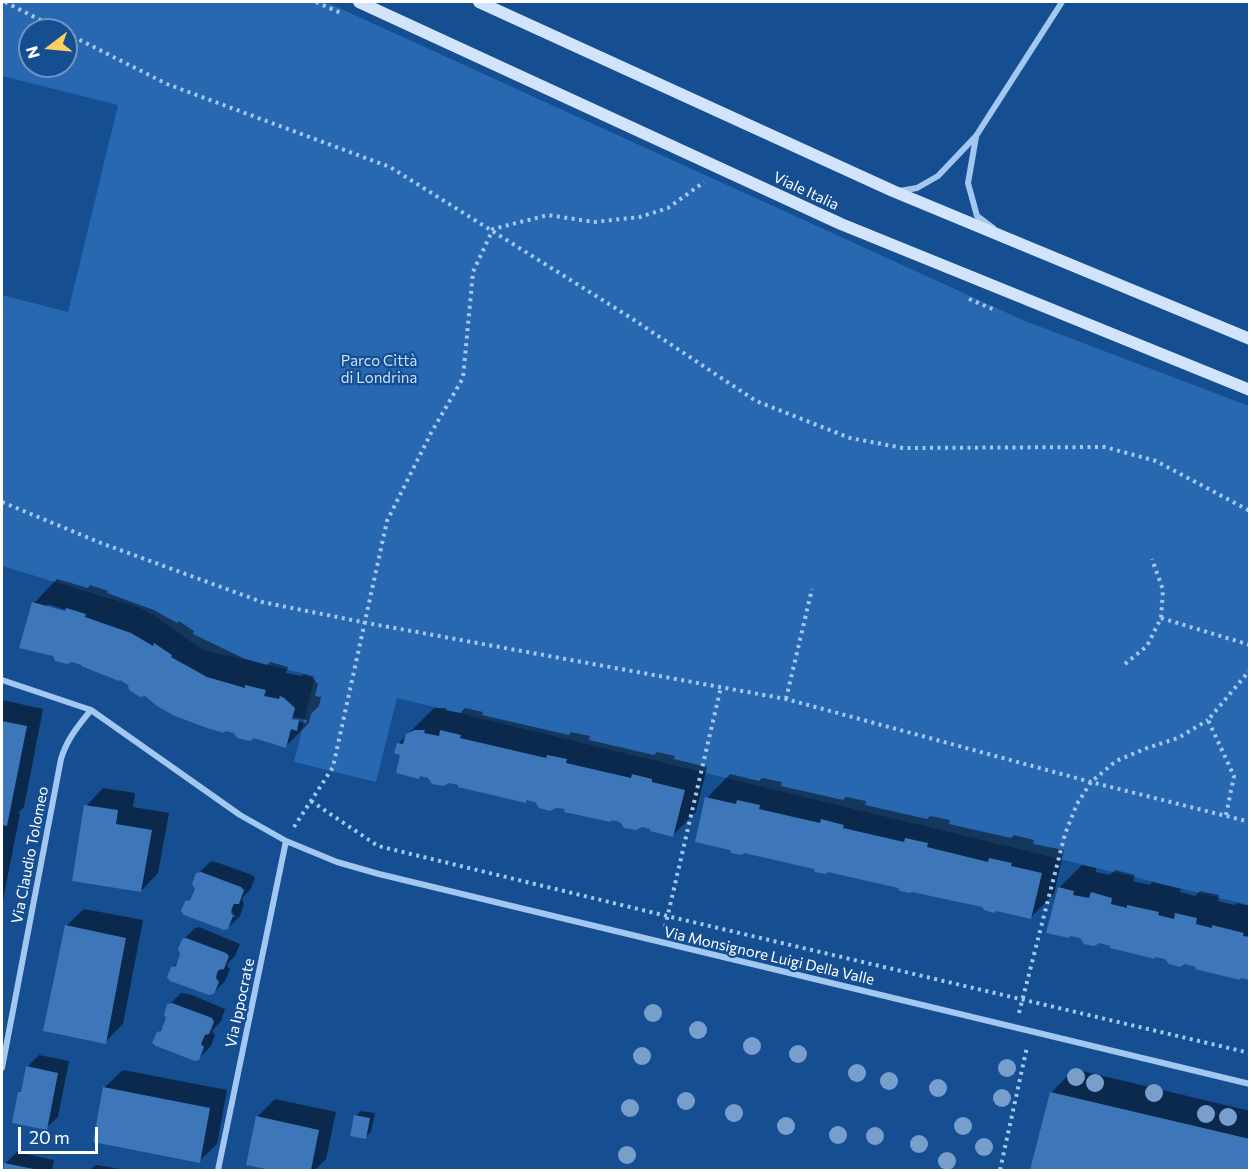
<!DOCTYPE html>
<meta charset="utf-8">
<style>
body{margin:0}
#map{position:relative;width:1251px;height:1172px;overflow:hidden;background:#154e91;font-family:Commissioner,sans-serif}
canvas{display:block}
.frame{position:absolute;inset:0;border:3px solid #fff;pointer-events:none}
.north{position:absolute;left:18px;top:18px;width:60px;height:60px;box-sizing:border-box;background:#154e91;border:2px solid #7395bd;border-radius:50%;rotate:254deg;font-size:16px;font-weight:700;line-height:24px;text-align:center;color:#fff}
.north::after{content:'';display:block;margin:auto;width:21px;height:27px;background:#ffcf62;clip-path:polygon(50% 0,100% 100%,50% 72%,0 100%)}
.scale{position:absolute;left:18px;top:1127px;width:80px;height:27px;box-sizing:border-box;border:3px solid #fff;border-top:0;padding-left:8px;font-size:18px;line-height:21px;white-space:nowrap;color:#fff;-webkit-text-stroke:4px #154e91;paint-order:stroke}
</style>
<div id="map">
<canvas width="1251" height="1172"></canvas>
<div class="frame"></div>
<div class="north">N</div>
<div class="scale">20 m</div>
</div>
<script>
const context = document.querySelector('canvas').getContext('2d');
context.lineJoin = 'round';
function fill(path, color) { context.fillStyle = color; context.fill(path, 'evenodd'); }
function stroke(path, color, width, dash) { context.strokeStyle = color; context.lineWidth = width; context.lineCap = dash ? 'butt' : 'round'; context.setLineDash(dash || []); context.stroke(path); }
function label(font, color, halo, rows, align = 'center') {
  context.font = font + ' Commissioner,sans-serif'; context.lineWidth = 4.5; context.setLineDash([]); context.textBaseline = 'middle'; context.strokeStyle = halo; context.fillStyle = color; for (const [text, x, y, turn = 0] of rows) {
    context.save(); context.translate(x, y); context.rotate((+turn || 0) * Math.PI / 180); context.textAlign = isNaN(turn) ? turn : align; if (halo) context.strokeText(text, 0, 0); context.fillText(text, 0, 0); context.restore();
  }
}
fill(new Path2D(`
 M2,2H326L1025,321L1249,406V905L397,698L376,782L294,762L315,676L203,650L155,616L138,607L2,566V295L68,312L118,105L2,76ZM30,30H66V66H30Z`), '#2768b0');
fill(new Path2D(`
 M57,579L88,588L90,585L108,591L107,593L154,610L177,623L179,621L194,631L193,634L243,658L267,665L270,662L288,667L286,673L302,676L304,674L312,677L318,684L315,696L321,697L319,706L311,714L309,723L286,746L235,732L129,684L34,603ZM47,604L72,612V615L47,607ZM291,717L307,720L306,723L298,721Z
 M2,700L43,709L24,807L18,813L20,814L2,905Z
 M434,708H447L446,710L460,713L465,708L483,712L482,715L569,735L571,732L590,736L589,740L654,755L657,752L675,756L674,759L707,767L696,812L673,835L652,828L528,799L525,801L460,783L402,754L398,744Z
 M730,774L759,781L762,778L782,782L781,786L843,800L846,797L866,801L865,805L927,819L930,816L950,820L949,824L1011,838L1014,835L1034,840L1033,844L1064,850L1054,894L1031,917L899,887L707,798Z
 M103,788L135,793L133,807L169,813L158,873L141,891L86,806Z
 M213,861L252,875L255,878L250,890L243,897L242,900L244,904L240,916L228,928L187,902L194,894L198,874L210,862ZM227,906L236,917H232Z
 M1082,865L1096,868V872L1110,875L1115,870L1135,875L1133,881L1150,885L1152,882L1181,889L1180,892L1195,896L1200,891L1219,895L1218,901L1234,905L1237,903L1250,906V978L1166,958L1059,888Z
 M84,909L143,920L123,1024L105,1042L66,926Z
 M199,927L240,944L235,956L228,963L227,966L230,969L225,981L213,993L173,967L180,960L183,940L195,928Z
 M181,993L192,995L225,1009L221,1021L212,1031L215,1035L211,1046L199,1058L158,1033L165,1026L169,1005Z
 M39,1055L69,1061L58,1117L46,1128L19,1093L23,1089L27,1067Z
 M1074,1069L1250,1111V1170H1032L1051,1093Z
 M123,1070L227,1090L217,1144L199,1161L95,1141L105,1087Z
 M275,1099L336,1112L326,1159L315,1170H278L247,1164L257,1117Z
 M361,1111L375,1113L371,1132L365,1137L356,1116Z
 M17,1152L54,1160L52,1170H4L5,1164Z
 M96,1165L127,1170H90Z`), '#0007');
fill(new Path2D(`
 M32,602L65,611L66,608L86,614L85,617L131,633L153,646L154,643L172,655L171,657L207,677L245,688V685L266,690L264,696L279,699L280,696L284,698L295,708L292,719L299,720L297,731L291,729L286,748L254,738L250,741L237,738L234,733L225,731L224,733L207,728L175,716L157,706L145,696L140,697L129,690L128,685L120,680L119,681L81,666V665L72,662L67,664L55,661L53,656L19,648Z
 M2,721L27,726L7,826L2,825Z
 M415,730H425L424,733L439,736L440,730L461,735L460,738L546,758L547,755L567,759L566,763L631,778L632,774L652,779V782L685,790L673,837L650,831V829L642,827L636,830L624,828L620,822L611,820V822L564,812L565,809L556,808L550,811L539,808L535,802L526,800V803L458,787V785L449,783L444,786L432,784L428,778L420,776L419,779L396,773L400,755L394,753L397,743L403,744L406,734Z
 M705,797L736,804L737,800L760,805L759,809L820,823L821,819L844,825L843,828L904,842L905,838L928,843L927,847L988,862L989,858L1012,863L1011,866L1042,873L1031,919L996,911L994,913L984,910L982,907L912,892L910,893L900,891L898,888L828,872L826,874L815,872L814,869L744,853L742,855L731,853L730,850L695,842Z
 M84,805L118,810L116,824L152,830L141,892L72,881Z
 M201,872L241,887L244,890L239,904H234L232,908L231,913L233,916L228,929L224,930L184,915L181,911L185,901L190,900L195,889L192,884L196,873Z
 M1058,887L1074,891L1073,895L1089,898L1091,892L1112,898L1111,904L1127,908V905L1159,912L1158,915L1174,919L1175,913L1197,918L1196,924L1212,928V925L1244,933L1243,936L1250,937V980L1241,978L1240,980L1195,969L1196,967L1185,964L1180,967L1169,964L1165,959L1155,957V959L1110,948V946L1100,943L1094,946L1084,944L1080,938L1070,936L1069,938L1046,933Z
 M65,925L126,938L106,1044L43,1031Z
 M186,938L226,953L229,956L224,969L219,970L217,973L216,978L219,982L214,994L209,995L170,981L167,977L171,967L176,966L180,954L178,949L182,939Z
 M172,1003L212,1018L214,1022L209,1034L205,1035L201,1044L204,1047L199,1060L195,1061L156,1046L152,1043L157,1032L161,1031L166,1018L164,1015L167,1004Z
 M26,1066L58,1073L47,1130L12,1123L18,1092H21Z
 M103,1087L210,1108L200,1163L93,1142Z
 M1050,1092L1250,1139V1170H1030Z
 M354,1115L370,1118L366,1139L350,1136Z
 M256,1116L319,1130L311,1170H271L246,1165Z
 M4,1163L34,1169V1170H3Z`), '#3d77b9');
stroke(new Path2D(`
 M5,2L60,30
 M316,2L343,14
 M66,33L167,84L390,167L628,316L756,401L850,438L903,448L1105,447L1156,461L1250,511
 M969,299L995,310
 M2,502L101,543L262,602L367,623L786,699L1091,782L1250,822
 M1161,618L1250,645
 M1125,664L1147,646L1161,618L1163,590L1152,559
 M786,699L812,589
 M311,801L378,846L667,916L1250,1053
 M1226,815L1234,776L1208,720L1250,670
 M294,827L333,767L387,521L431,433L463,378L473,272L493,229L548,215L594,222L640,217L668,208L704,182
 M665,927L721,687
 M1019,1013L1065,834L1077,804L1091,782L1116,761L1147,748L1178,738L1208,720
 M1000,1170L1027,1047`), '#a2c7f1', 4, [3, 4.5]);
stroke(new Path2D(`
 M976,137L968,183L977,216L993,228
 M899,191L917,188L938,176L976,136L1062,2
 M2,680L91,710L240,815L286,841L337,862L379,874L1250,1084
 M2,1068L61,759C67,739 78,726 91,710
 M218,1170L286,841`), '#a2c7f1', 6);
stroke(new Path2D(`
 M359,2L841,224L1250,390
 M479,2L893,191L1250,339`), '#d1e4fc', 12);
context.fillStyle = '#789fcc';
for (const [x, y] of [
 [653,1013],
 [698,1030],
 [752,1046],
 [798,1054],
 [642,1056],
 [1007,1068],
 [857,1073],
 [1076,1077],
 [889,1081],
 [1095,1083],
 [938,1088],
 [1154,1093],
 [1002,1098],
 [686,1101],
 [630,1108],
 [734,1113],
 [1206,1114],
 [1228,1117],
 [786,1126],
 [963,1126],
 [838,1135],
 [875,1136],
 [919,1144],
 [984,1147],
 [627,1155],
 [947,1161]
]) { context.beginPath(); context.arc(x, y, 9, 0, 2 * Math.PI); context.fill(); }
label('15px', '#fff', '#154e91', [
 ["Viale Italia",806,191,25],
 ["Via Claudio Tolomeo",30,855,-79],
 ["Via Monsignore Luigi Della Valle",769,956,13],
 ["Via Ippocrate",240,1003,-78]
]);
label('15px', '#c9e1fc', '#154e91', [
 ["Parco Città",379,361],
 ["di Londrina",379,378]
]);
</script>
